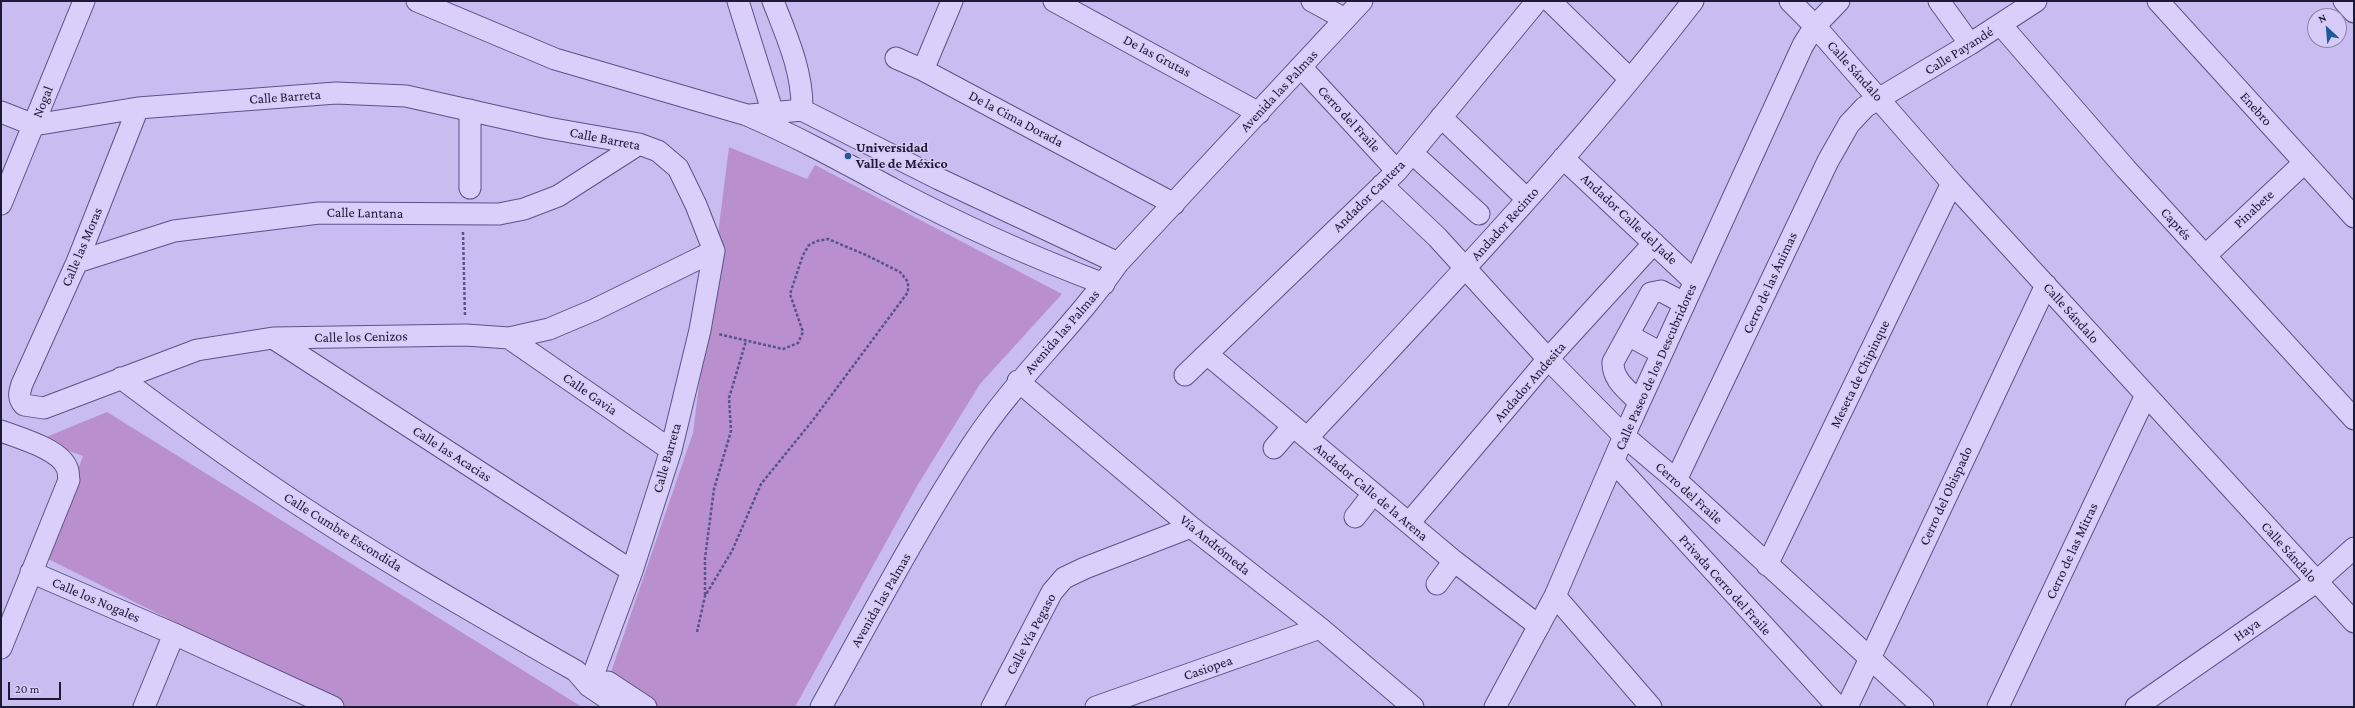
<!DOCTYPE html>
<meta charset="utf-8">
<style>
body{margin:0}
#map{position:relative;width:2355px;height:708px;overflow:hidden;background:#c9bcf0;font-family:"Crimson Pro",serif}
canvas{display:block}
.frame{position:absolute;inset:0;border:2px solid #1c1a36;pointer-events:none}
.north{position:absolute;left:2307px;top:8px;width:40px;height:40px;box-sizing:border-box;background:#d7cbf7;border:1px solid #8c84aa;border-radius:50%;rotate:334deg;font-size:11px;font-weight:700;line-height:16px;text-align:center;color:#1c1a36}
.north::after{content:'';display:block;margin:auto;width:14px;height:18px;background:#21579b;clip-path:polygon(50% 0,100% 100%,50% 72%,0 100%)}
.scale{position:absolute;left:8px;top:682px;width:53px;height:18px;box-sizing:border-box;border:2px solid #1c1a36;border-top:0;padding-left:5px;font-size:12px;line-height:14px;white-space:nowrap;color:#1c1a36;-webkit-text-stroke:3px #d7cbf7;paint-order:stroke}
</style>
<div id="map">
<canvas width="2355" height="708"></canvas>
<div class="frame"></div>
<div class="north">N</div>
<div class="scale">20 m</div>
</div>
<script>
const context = document.querySelector('canvas').getContext('2d');
context.lineJoin = 'round';
function fill(path, color) { context.fillStyle = color; context.fill(path, 'evenodd'); }
function stroke(path, color, width, dash) { context.strokeStyle = color; context.lineWidth = width; context.lineCap = dash ? 'butt' : 'round'; context.setLineDash(dash || []); context.stroke(path); }
function label(font, color, halo, rows, align = 'center') {
  context.font = font + ' "Crimson Pro",serif'; context.lineWidth = 3; context.setLineDash([]); context.textBaseline = 'middle'; context.strokeStyle = halo; context.fillStyle = color; for (const [text, x, y, turn = 0] of rows) {
    context.save(); context.translate(x, y); context.rotate((+turn || 0) * Math.PI / 180); context.textAlign = isNaN(turn) ? turn : align; if (halo) context.strokeText(text, 0, 0); context.fillText(text, 0, 0); context.restore();
  }
}
fill(new Path2D(`
 M729,147L807,179L815,165L1062,294L980,384L917,486L795,707H599L693,433Z
 M107,412L582,707H346L46,558L83,456L39,440Z`), '#ba8fce');
const minor = new Path2D(`
 M417,1L555,59L747,115C798,137 845,163 893,189C961,225 1032,257 1104,284
 M738,1L777,126
 M773,1C787,37 803,72 802,110
 M1054,1L1259,113
 M1312,1L1345,19
 M1550,1L1630,79
 M1790,1L1815,26L1952,183L2354,622
 M1939,1L1970,44
 M2158,1L2354,217
 M2344,1L2354,12
 M2001,25L2126,169L2354,419
 M896,58L923,70L1174,204
 M1301,67L1397,171
 M923,70L952,1
 M138,108L77,262L22,384C19,393 18,398 24,405L44,408L197,350L273,338L466,335L509,338L549,329L594,310L714,251
 M1,112L34,125L138,108L336,93L406,96L548,128L639,144L658,151L678,168L696,205L714,251L700,330L671,450L632,571L589,686
 M750,115L802,110L939,179L1118,263
 M1441,117L1527,199
 M1412,153L1479,214
 M1563,158L1694,281
 M1382,185L1437,237L1548,359L1624,436L1676,480L1923,707
 M470,188V110
 M1,204L84,1
 M2205,256L2304,163
 M77,262L174,231L319,213L499,214L524,209L558,196L639,144
 M1628,335L1661,353
 M273,338L632,571
 M509,338L671,450
 M1207,354L1454,561L1539,626
 M1185,375L1397,171L1537,1
 M121,378C169,414 218,450 268,484C366,551 473,612 576,671L589,686L620,707
 M1018,381L1191,527L1320,628L1413,707
 M1639,402C1628,390 1612,380 1613,362L1651,293L1661,291L1684,303
 M1,431C19,438 60,449 67,468C69,471 68,476 69,480L1,648
 M1307,438C1440,296 1574,155 1693,1
 M1274,448L1293,426
 M1614,462L1838,707
 M1676,480L1828,161L1849,124L1865,107L1970,44L2036,1
 M1355,517L1373,494
 M1409,523L1548,359L1654,243
 M1767,565L1952,183
 M31,572L174,634L333,707
 M1437,584L1454,561
 M1555,596L1651,707
 M608,682L646,707
 M144,707L174,634
 M821,707C870,619 917,529 972,445C1015,379 1074,327 1118,263L1362,1
 M992,707L1052,592L1064,578L1085,568L1191,527
 M1096,707L1320,628
 M1495,707L1555,596L1624,436L1803,45L1815,26L1839,1
 M1847,707L2046,285
 M1998,707L2146,395
 M2136,707L2316,582L2354,548`);
stroke(minor, '#595488', 23);
stroke(new Path2D(`
 M463,232L465,317
 M705,595V558L714,489L731,431L729,398L746,341
 M697,632L705,596L732,551L761,484L813,420L908,292V282L900,272L866,255L828,239L817,241L809,245L803,255L790,294L803,332L798,343L783,349L718,334`), '#595488', 2.5, [3, 2]);
stroke(minor, '#dacffb', 21);
for (const [x, y, r, color] of [
 [848,156,4,"#21579b"]
]) { const dot = new Path2D(); dot.arc(x, y, r, 0, 2 * Math.PI); context.fillStyle = color; context.fill(dot); stroke(dot, '#d7cbf7', 1.5); }
label('14px', '#1c1a36', '#d7cbf7', [
 ["Calle Payandé",1959,51,-32],
 ["De las Grutas",1157,56,28],
 ["Calle Sándalo",1855,71,48],
 ["Avenida las Palmas",1279,91,-47],
 ["Calle Barreta",285,97,-4],
 ["Nogal",43,102,-68],
 ["Enebro",2256,109,48],
 ["De la Cima Dorada",1016,119,28],
 ["Cerro del Fraile",1349,119,47],
 ["Calle Barreta",605,139,11],
 ["Andador Cantera",1369,196,-45],
 ["Pinabete",2254,209,-43],
 ["Calle Lantana",365,213,1],
 ["Andador Calle del Jade",1629,219,43],
 ["Andador Recinto",1505,224,-48],
 ["Caprés",2176,224,48],
 ["Calle las Moras",82,247,-67],
 ["Cerro de las Ánimas",1770,283,-65],
 ["Calle Sándalo",2071,313,48],
 ["Avenida las Palmas",1062,332,-49],
 ["Calle los Cenizos",361,337,-1],
 ["Calle Paseo de los Descubridores",1656,367,-66],
 ["Meseta de Chipinque",1860,374,-64],
 ["Andador Andesita",1530,382,-49],
 ["Calle Gavia",590,394,35],
 ["Calle las Acacias",452,454,33],
 ["Calle Barreta",667,458,-74],
 ["Andador Calle de la Arena",1371,492,40],
 ["Cerro del Fraile",1689,493,42],
 ["Cerro del Obispado",1946,496,-65],
 ["Calle Cumbre Escondida",343,532,32],
 ["Vía Andrómeda",1215,545,39],
 ["Cerro de las Mitras",2072,551,-65],
 ["Calle Sándalo",2289,552,48],
 ["Privada Cerro del Fraile",1725,585,48],
 ["Calle los Nogales",96,600,23],
 ["Avenida las Palmas",881,600,-60],
 ["Haya",2247,630,-35],
 ["Calle Vía Pegaso",1031,634,-62],
 ["Casiopea",1208,668,-19]
]);
label('bold 14px', '#1c1a36', '#d7cbf7', [
 ["Universidad",856,148],
 ["Valle de México",856,164]
], 'left');
</script>
